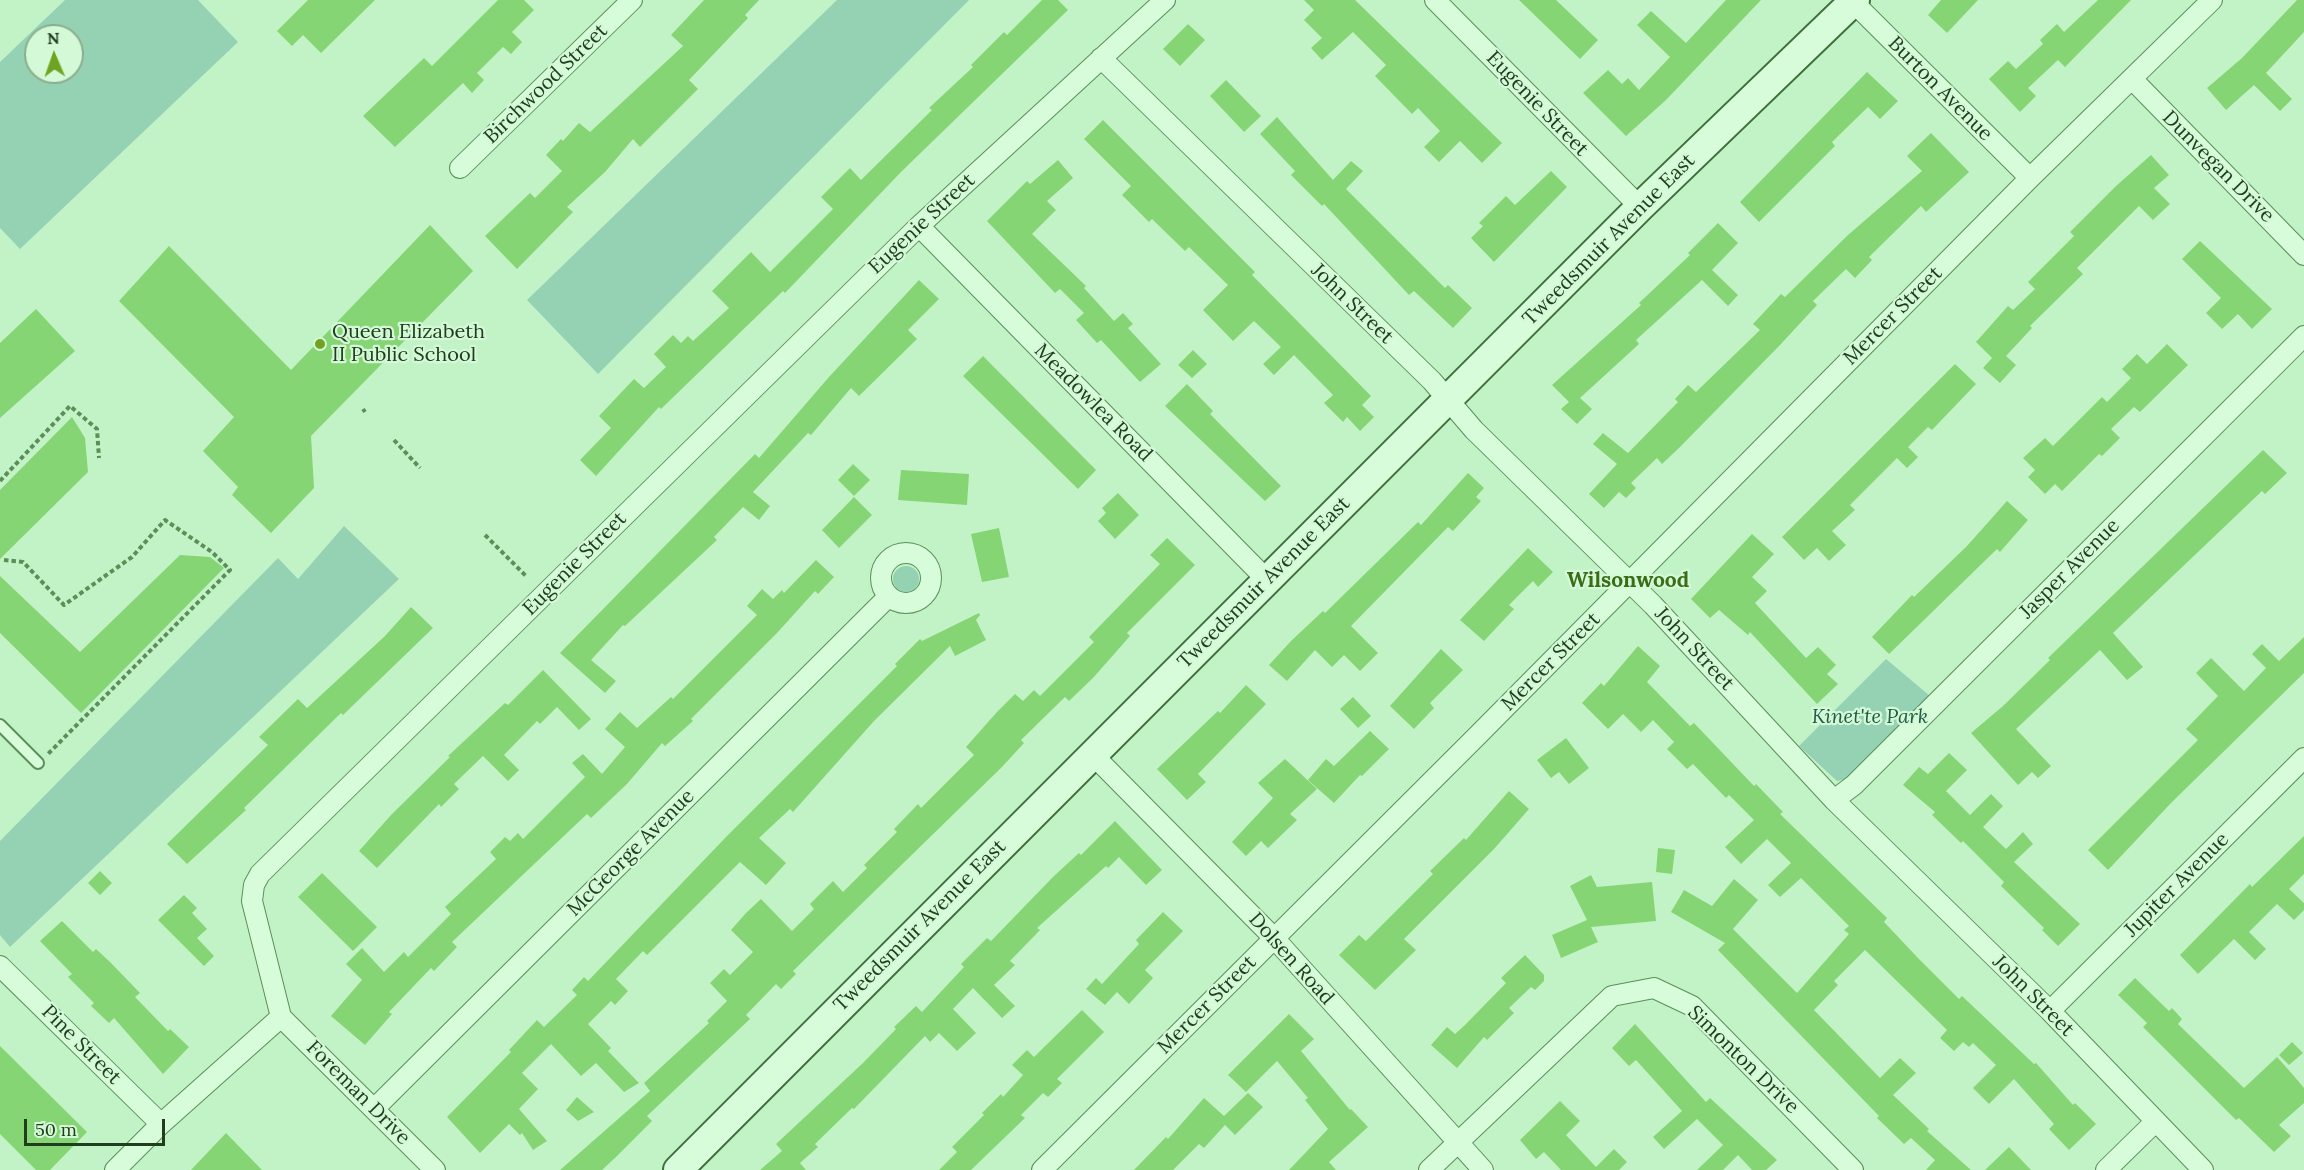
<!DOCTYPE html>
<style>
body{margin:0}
#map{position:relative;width:2304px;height:1170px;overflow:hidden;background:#c2f3c7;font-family:Lora,serif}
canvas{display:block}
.north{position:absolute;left:24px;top:24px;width:60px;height:60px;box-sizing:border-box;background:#d3f9d7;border:2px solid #8bae8d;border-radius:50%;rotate:358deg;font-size:16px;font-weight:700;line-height:24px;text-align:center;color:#203d1d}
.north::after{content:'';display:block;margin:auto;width:21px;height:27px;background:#70a420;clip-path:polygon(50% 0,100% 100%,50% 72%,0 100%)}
.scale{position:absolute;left:24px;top:1119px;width:141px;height:27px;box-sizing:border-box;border:3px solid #203d1d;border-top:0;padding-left:8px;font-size:18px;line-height:21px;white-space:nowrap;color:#203d1d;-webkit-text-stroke:4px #d3f9d7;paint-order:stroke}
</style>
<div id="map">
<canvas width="2304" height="1170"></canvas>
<div class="north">N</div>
<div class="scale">50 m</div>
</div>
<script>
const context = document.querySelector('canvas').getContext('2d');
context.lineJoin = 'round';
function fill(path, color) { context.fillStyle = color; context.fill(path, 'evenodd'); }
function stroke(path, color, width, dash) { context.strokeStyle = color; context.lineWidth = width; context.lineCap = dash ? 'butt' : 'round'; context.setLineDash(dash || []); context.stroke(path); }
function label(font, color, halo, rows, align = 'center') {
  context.font = font + ' Lora,serif'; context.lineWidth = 4.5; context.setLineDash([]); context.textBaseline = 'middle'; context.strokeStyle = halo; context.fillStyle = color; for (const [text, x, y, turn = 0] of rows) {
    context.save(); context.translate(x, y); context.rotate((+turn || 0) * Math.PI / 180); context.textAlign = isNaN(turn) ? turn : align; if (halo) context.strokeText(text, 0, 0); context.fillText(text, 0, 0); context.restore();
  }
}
fill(new Path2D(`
 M65,0H198L238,42L20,249L0,228V62ZM36,36H72V72H36Z
 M837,0H969L598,374L527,300Z
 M344,526L399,579L10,947L0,935V841L278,558L298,579Z
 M893 579a13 13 0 1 1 26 0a13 13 0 1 1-26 0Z
 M1886,659L1930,696L1852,778L1837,781L1799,746Z`), '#95d2b4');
fill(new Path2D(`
 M308,0H375L321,53L303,35L292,46L277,31Z
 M498,0H524L534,10L512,32L522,42L511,54L503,47L477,73L484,80L472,93L463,83L395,147L363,116L424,58L432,66Z
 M704,0H759L745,15L748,18L689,80L698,89L640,147L633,139L605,172L567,207L573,212L517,269L485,236L530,193L535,198L562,171L546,155L561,139L563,141L579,123L590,132L683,46L671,35Z
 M1042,0H1058L1068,10L901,172L785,293L783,291L661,409L659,407L596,476L580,460L611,428L599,416L634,379L644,388L666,367L654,354L673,335L681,343L688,336L693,341L729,308L712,291L751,252L770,272L833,209L821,197L850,168L861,180L932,110L929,108L973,67L971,65L1004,32L1007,35Z
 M1304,0H1355L1502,143L1482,163L1460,141L1439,162L1424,147L1440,131L1418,108L1412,114L1375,76L1386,65L1353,32L1322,60L1311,48L1322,38L1304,20L1314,10Z
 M1519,0H1556L1598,40L1580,59Z
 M1726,0H1761L1666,100L1626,136L1583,93L1608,70L1622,84L1628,78L1639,90L1670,57L1637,25L1651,11L1686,43Z
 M1941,0H1978L1947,33L1928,15Z
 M2098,0H2131L2065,67L2058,60L2028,88L2036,96L2020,112L1989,79L2008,61L2016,69L2043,44L2040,40L2057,24L2064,32Z
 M2297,0H2304V32L2266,73L2292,99L2280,111L2254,85L2226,110L2207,88L2242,58Z
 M1188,24L1205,40L1180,66L1163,49Z
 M1867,72L1898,101L1880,119L1868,107L1832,142L1835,146L1759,222L1740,202Z
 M1226,80L1261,116L1244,132L1210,96Z
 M1277,117L1333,180L1351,161L1363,171L1346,189L1445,288L1448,285L1472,308L1453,328L1414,291L1409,295L1324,204L1322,206L1291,175L1295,171L1260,134Z
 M1103,120L1255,272L1252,275L1371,396L1362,405L1374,417L1360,431L1347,417L1343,422L1324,403L1333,395L1294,355L1274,375L1263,364L1281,347L1254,321L1233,341L1203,310L1228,285L1189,247L1185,251L1152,219L1149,222L1122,195L1131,186L1084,139Z
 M1931,133L1969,172L1926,212L1921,206L1869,257L1872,260L1855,278L1846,269L1813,301L1817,305L1780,345L1679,448L1662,464L1657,458L1631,483L1636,488L1626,498L1619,492L1604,508L1589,494L1617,464L1593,444L1603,433L1628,453L1678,402L1675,399L1688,385L1696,392L1760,330L1753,324L1781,294L1785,297L1848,235L1922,171L1907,156Z
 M2151,155L2169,175L2154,188L2170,204L2153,220L2139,206L2077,268L2083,274L2030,326L2032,328L2006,356L2016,365L2000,383L1983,368L1992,358L1976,342L2008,306L2013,310L2035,289L2028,282L2074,236L2070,232L2116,186Z
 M1058,160L1073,178L1047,201L1056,210L1032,234L1086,286L1084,288L1114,321L1123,313L1133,324L1128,328L1161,364L1140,382L1101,340L1097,343L1076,320L1084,313L1060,289L1055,293L987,221L1027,181L1030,184Z
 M1551,171L1567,187L1494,262L1471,238L1483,226L1479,223L1506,196L1515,205Z
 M1718,223L1738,243L1712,270L1738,295L1728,306L1702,280L1636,340L1639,344L1580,398L1592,409L1577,424L1561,409L1569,402L1552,385L1641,305L1639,303L1690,255L1688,253Z
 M430,225L473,271L311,436L314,488L271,533L232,495L238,487L203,451L234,417L119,301L169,246L291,370Z
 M2200,241L2272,309L2252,329L2238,314L2222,329L2206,313L2221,298L2182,259Z
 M919,280L939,299L908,330L917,339L859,396L851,388L811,435L808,433L753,492L770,506L759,520L743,507L714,537L717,540L625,626L623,625L591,660L616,681L605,693L560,653L755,454L759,458L829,377Z
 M36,309L75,351L0,418V343Z
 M2167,344L2188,365L2140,412L2134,407L2111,429L2120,438L2102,456L2099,454L2062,491L2055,484L2045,494L2028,477L2035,470L2023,458L2045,438L2053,446L2102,397L2107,402L2131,378L2122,369L2137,354L2147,364Z
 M1193,350L1207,364L1192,378L1178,365Z
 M983,356L1096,470L1078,489L963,376Z
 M1955,364L1976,384L1932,430L1928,427L1908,447L1918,457L1907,468L1897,458L1850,505L1855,510L1832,531L1846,545L1829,561L1817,548L1804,560L1782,537Z
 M1187,384L1213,411L1210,414L1281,486L1265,501L1165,406Z
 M72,417L85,438L88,472L0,559V490Z
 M2263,450L2287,473L2265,494L2262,491L2113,633L2143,667L2127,680L2100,650L2016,729L2051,766L2038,778L2032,772L2018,785L1971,733L2003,706L2050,660L2048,658Z
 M853,464L870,480L854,496L838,480Z
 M901,470L969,474L967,505L898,500Z
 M1468,473L1484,488L1476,497L1481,501L1453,531L1448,527L1351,626L1378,653L1360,671L1344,655L1332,667L1315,650L1287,681L1269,665L1291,641L1323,611L1325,613L1418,522L1421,525Z
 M1118,493L1139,515L1115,539L1098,521L1106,513L1102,508Z
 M854,497L872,515L839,548L822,530Z
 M2007,501L2028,520L2000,552L1997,549L1889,654L1872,637L1912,595L1914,597L1967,546Z
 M999,528L1009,577L982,582L971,534Z
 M1752,534L1774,554L1752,577L1767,591L1755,603L1806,658L1818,647L1836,665L1827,674L1838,684L1817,704L1750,632L1748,635L1719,610L1710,618L1691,599Z
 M1167,538L1195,565L1127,633L1130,636L1093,678L1069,701L1065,697L1021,740L1024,743L1002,767L846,919L793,971L796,974L781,989L776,984L746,1015L750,1019L647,1116L652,1121L616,1157L602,1170H560L650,1091L644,1083L709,1023L707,1021L727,1001L710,983L724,969L730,975L753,952L731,930L746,913L761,899L792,931L814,909L810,904L833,881L843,892L867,868L864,865L897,832L894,829L918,804L921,808L974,755L966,747L997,712L1015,694L1023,701L1034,690L1040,696L1094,642L1089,637L1160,564L1150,555Z
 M1528,548L1553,572L1538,587L1533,581L1509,605L1514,609L1484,641L1460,620Z
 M180,555L210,557L224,568L81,713L0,633V576L80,652Z
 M816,560L834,577L818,594L815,591L777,633L691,719L693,721L665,746L662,743L627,784L591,818L587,814L452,942L457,947L434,971L431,968L389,1012L392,1014L365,1045L331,1016L362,980L346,964L362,948L384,972L404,952L408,957L451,914L445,907L496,859L490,852L505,837L510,841L518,833L523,839L585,777L572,763L583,754L602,774L625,747L605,729L620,712L637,728L671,697L673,699L757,615L747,606L762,589L773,599L782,590L784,593Z
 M411,607L433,628L343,715L341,713L244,808L246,810L187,864L167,844L268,745L259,737L298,699L307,708L385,636Z
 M979,613L980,615L976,620L986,640L955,656L950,646L874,721L793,812L790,809L759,838L786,863L766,885L740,862L647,955L643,951L616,979L628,991L615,1005L611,1001L588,1024L611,1048L608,1051L639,1083L624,1092L596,1063L581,1076L551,1044L522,1073L538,1089L519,1109L547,1141L533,1150L522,1133L520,1135L509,1124L480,1153L447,1117L511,1052L509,1050L537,1020L544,1027L577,995L572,990L584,977L588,981L727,836L897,666L895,664L920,639L922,641Z
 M2304,637V673L2171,803L2108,870L2088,850L2198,740L2186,729L2218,696L2196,673L2211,658L2244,691L2266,668L2252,654L2262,644L2279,661Z
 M1638,646L1660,666L1647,682L1690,726L1694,723L1754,786L1756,784L1783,812L1780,814L1887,918L1884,922L1918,958L1959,999L1962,996L2034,1064L2036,1063L2073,1105L2075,1103L2096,1124L2069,1150L2049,1129L2054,1124L2014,1079L1989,1104L1973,1088L1996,1065L1973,1043L1969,1047L1963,1042L1954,1051L1940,1038L1947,1030L1865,950L1834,981L1838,985L1814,1010L1880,1078L1900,1058L1916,1073L1893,1095L1929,1129L1927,1131L1971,1170H1926L1935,1160L1911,1138L1904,1144L1877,1118L1879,1116L1718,950L1725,943L1671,912L1684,890L1712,906L1734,879L1758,900L1733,929L1797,993L1849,934L1844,930L1849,926L1801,878L1780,897L1768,885L1791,863L1767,839L1741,864L1725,847L1754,820L1729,795L1726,798L1693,764L1687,769L1667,749L1674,742L1653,720L1641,732L1623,714L1608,729L1582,703L1601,683L1604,686Z
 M1441,649L1463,670L1430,703L1434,708L1414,729L1390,706Z
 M543,670L591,719L579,730L557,707L540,724L537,721L504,755L519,770L508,781L483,756L454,784L459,789L441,807L439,804L377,868L359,851L391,815L450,757L448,756L505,703L508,705Z
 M1246,685L1266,704L1198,774L1206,782L1187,800L1157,769L1218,711L1220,713Z
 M1353,697L1371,716L1358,728L1340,709Z
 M1370,731L1389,749L1362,776L1360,775L1334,803L1308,780L1326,759L1334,766Z
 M1566,738L1589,768L1569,784L1559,772L1551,778L1537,760Z
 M1949,753L1967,770L1946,791L1970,815L1991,794L2003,806L1983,827L2006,849L2023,832L2033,844L2014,862L2080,924L2058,946L2042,930L2044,928L2001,886L2004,882L1963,841L1961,843L1932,815L1935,812L1903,785L1919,767L1928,774Z
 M1285,759L1317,789L1290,814L1297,820L1268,848L1261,841L1246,856L1232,842L1273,798L1258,783Z
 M1509,791L1529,809L1494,849L1404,939L1416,950L1375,990L1339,955L1359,935L1366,941L1433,874L1430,871L1464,838L1466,840Z
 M1115,821L1162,870L1146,885L1119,857L1108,868L1106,866L1037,928L1040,930L1010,961L1015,965L994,985L1015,1006L1002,1018L973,988L953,1009L976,1033L957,1051L939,1033L930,1042L925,1036L854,1109L852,1108L815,1144L818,1147L800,1163L806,1170H760L782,1151L776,1144L863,1063L896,1029L894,1027L916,1006L922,1012L964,967L961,964L987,938L991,941L1054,876L1079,853L1081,855Z
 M2304,836V874L2289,889L2304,903V910L2294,920L2277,904L2249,932L2266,949L2255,960L2234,939L2198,974L2180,955L2250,884L2252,887Z
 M1658,848L1675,850L1672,874L1656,872Z
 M100,871L112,883L100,895L88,883Z
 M322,873L377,927L353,951L298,897Z
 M1591,875L1597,887L1652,882L1656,921L1591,927L1598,942L1561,958L1552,935L1587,920L1570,886Z
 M184,895L197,908L192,913L207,929L197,938L214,956L204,966L158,920Z
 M1163,912L1183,931L1145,970L1153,978L1129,1004L1117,992L1105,1005L1086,989L1096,978L1102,984L1139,944L1136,940Z
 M62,921L93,952L96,949L110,962L140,993L135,997L168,1031L170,1029L189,1047L163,1074L114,1018L109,1023L91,1006L94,1003L68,977L72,974L40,941Z
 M1525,955L1544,975V981L1535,990L1531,987L1509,1008L1514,1013L1487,1040L1484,1037L1457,1068L1431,1045L1447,1027L1455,1034L1465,1025L1506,983L1501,978Z
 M2135,978L2169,1011L2172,1008L2182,1019L2178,1024L2244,1088L2277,1057L2294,1076L2304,1088V1103L2279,1125L2291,1136L2274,1152L2239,1118L2236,1120L2143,1027L2147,1023L2118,995Z
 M1082,1010L1104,1032L1057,1079L1062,1083L1048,1097L1043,1093L1021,1115L1025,1118L971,1170H939L957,1152L952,1147L984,1115L982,1113L1001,1094L1003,1097L1023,1075L1012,1065L1027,1050L1034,1057Z
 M1289,1014L1314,1039L1301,1051L1350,1110L1351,1109L1368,1127L1329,1162L1336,1170H1289L1328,1129L1305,1100L1308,1098L1277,1061L1246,1092L1228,1075Z
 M1635,1024L1706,1102L1710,1098L1777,1160L1766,1170H1752L1738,1155L1723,1170H1697L1723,1145L1697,1119L1664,1149L1653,1137L1682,1111L1636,1060L1629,1066L1612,1048Z
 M2292,1042L2303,1053L2289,1065L2279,1055Z
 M0,1046L87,1132L50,1170H36L0,1134Z
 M1248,1093L1263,1107L1235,1135L1225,1125L1204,1148L1199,1144L1173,1170H1134L1166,1137L1168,1139L1204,1098L1224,1116Z
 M577,1097L594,1112L578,1121L566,1110Z
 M1560,1101L1580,1121L1566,1135L1596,1167L1614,1149L1627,1162L1619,1170H1561L1544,1152L1536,1159L1520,1140Z
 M226,1133L262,1170H191Z
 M2009,1147L2031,1170H1985Z`), '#86d574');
const lane = new Path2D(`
 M0,725L38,763`);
const street = new Path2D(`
 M1435,0L1640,207
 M1851,0L2030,178
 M1101,58L1432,381L1474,430L1653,605L1834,800L2050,1011L2203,1170
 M2132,79L2304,255
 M460,168L632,0
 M919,226L1267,580
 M881 578a25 25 0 1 1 50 0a25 25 0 1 1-50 0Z
 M1092,754L1274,938L1483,1170
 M1834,800L1854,785L2304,336
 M0,966L161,1124
 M2050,1011L2304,758
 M374,1109L889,596
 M115,1170L161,1124L281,1017
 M435,1170L281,1017L252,901L254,885L260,874L919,226L1165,0
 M1042,1170L1478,735L2030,178L2212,0
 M1429,1170L1612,996L1654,988L1692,1006L1853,1170
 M2106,1170L2155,1122`);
const secondary = new Path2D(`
 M678,1170L1640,207L1855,0`);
stroke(lane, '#5b8f57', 14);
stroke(street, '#5b8f57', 22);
stroke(secondary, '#3f703a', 32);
stroke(new Path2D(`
 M363,409L365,412
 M394,440L420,468
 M0,481L70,406L97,429L99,458
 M485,535L527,577
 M4,560L23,562L64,605L132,557L165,520L212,552L230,570L48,754`), '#5b8f57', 4, [4.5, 3]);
stroke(lane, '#d7fcda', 10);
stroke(street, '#d7fcda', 20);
stroke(secondary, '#d7fcda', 28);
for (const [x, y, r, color] of [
 [320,344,6,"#70a420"]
]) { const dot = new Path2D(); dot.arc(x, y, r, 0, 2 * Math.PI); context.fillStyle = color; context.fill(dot); stroke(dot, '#d3f9d7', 2); }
label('20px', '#203d1d', '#d3f9d7', [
 ["Birchwood Street",546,84,-44],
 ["Burton Avenue",1940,89,45],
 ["Eugenie Street",1537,104,46],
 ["Dunvegan Drive",2218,167,45],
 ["Eugenie Street",922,224,-43],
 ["Tweedsmuir Avenue East",1609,240,-45],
 ["John Street",1352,304,44],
 ["Mercer Street",1893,316,-45],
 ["Meadowlea Road",1093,403,45],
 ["Eugenie Street",575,564,-45],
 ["Jasper Avenue",2070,569,-45],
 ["Tweedsmuir Avenue East",1264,583,-45],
 ["John Street",1694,649,47],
 ["Mercer Street",1551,662,-45],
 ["McGeorge Avenue",631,853,-45],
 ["Jupiter Avenue",2177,885,-45],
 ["Tweedsmuir Avenue East",920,926,-45],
 ["Dolsen Road",1291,959,48],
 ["John Street",2033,996,45],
 ["Mercer Street",1207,1005,-45],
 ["Pine Street",81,1045,45],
 ["Simonton Drive",1743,1060,44],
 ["Foreman Drive",358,1093,45]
]);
label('20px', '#203d1d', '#d3f9d7', [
 ["Queen Elizabeth",332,332],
 ["II Public School",332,355]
], 'left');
label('italic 20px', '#215c47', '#d3f9d7', [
 ["Kinet'te Park",1870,717]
]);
label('bold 21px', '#396e17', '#d3f9d7', [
 ["Wilsonwood",1628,581]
]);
</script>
